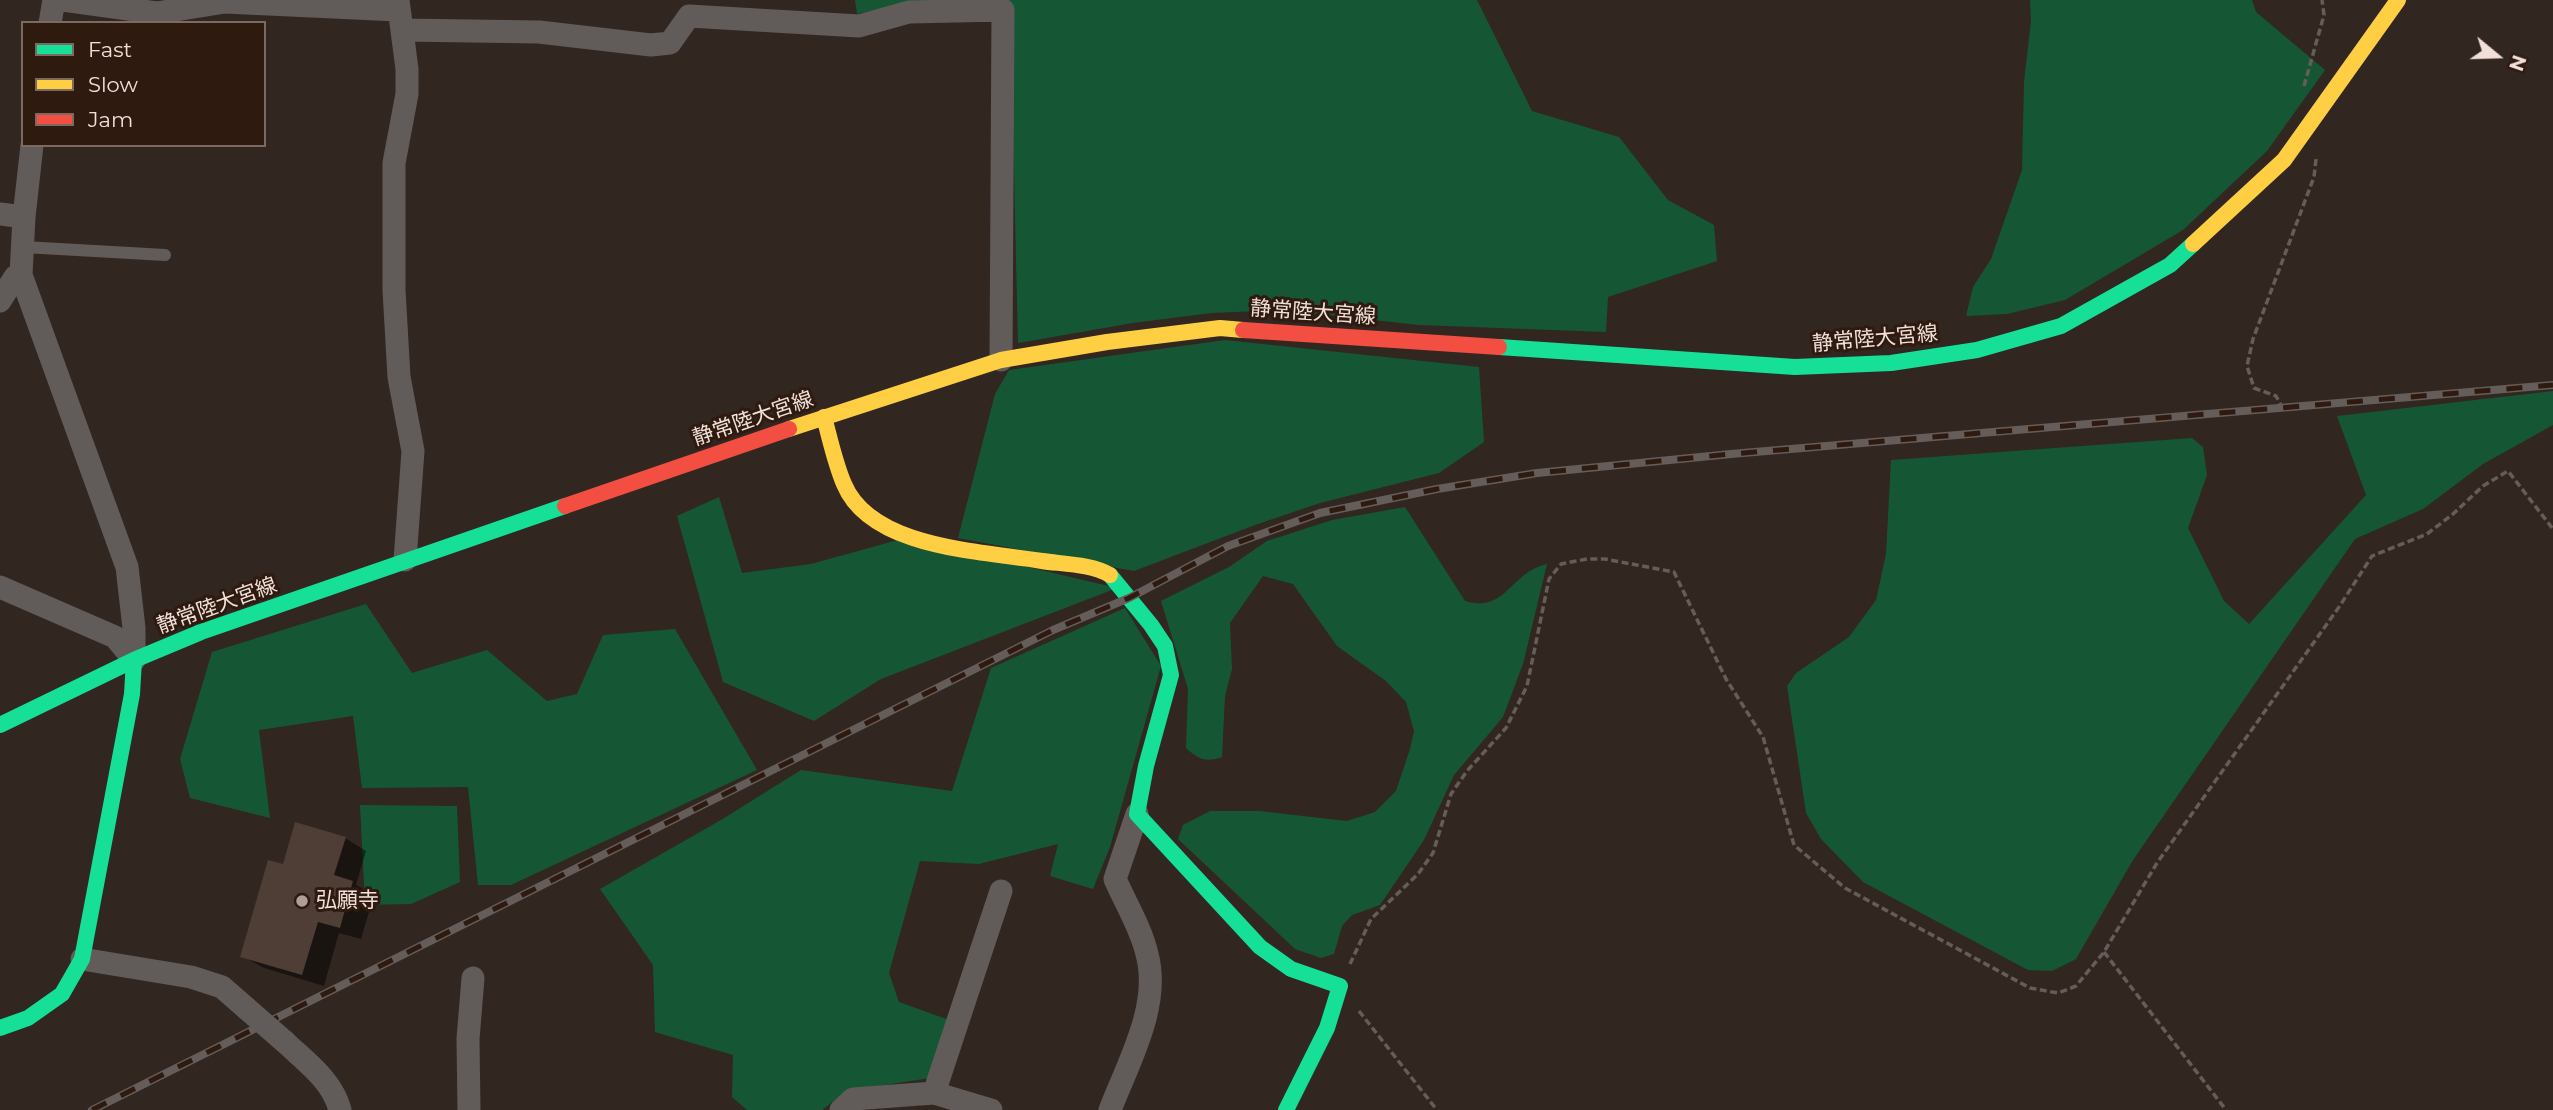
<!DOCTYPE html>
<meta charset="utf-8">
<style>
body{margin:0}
#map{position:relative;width:2553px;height:1110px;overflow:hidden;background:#322621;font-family:Montserrat,sans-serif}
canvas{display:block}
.legend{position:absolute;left:21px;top:21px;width:245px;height:126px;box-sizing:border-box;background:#2f1a10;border:2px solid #7c6960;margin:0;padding:9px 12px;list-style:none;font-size:21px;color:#f0e0d9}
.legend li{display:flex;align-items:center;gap:14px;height:35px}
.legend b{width:35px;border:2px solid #7c6960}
.north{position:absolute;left:2462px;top:21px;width:70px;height:70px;-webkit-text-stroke:5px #2f1a10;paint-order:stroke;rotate:109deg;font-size:19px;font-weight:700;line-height:28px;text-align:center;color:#f0e0d9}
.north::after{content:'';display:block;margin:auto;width:24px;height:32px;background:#f0e0d9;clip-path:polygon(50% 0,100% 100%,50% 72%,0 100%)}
</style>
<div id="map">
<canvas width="2553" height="1110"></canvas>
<ul class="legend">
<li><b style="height:9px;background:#16e098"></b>Fast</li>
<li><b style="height:9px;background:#ffcf43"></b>Slow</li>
<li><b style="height:9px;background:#f24e42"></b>Jam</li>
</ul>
<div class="north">N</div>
</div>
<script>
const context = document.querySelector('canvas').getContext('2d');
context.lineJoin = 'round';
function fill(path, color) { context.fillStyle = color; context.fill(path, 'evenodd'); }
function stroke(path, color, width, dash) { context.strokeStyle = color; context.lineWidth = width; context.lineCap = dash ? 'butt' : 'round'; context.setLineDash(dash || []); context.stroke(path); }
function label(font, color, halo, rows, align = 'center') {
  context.font = font + ' Montserrat,"Noto Sans JP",sans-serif'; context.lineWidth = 6; context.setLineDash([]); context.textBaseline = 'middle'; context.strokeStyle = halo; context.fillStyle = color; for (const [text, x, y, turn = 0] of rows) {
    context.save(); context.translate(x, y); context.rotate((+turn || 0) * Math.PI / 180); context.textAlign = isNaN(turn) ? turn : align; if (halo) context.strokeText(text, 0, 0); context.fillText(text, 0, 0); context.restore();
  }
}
fill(new Path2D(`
 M855,0H1477L1532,111L1619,137L1668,200L1714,225L1717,261L1608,297L1606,332L1419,325L1283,310L1211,313L1133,323L1018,343L1010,6L911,2L857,14Z
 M2030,0H2252L2256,12L2325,70L2267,151L2183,230L2065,300L2007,314L1966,316L1973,287L1991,259L2022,170L2024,82L2031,21Z
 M1225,340L1479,367L1484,442L1439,473L1320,503L1255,525L1134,571L958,538L995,394L1009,370Z
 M2553,391V425L2483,464L2423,509L2355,539L2133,860L2076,959L2052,971L2028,970L1863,882L1821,839L1806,813L1787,686L1796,673L1849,637L1876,600L1886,554L1891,460L2192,438L2203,447L2207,475L2188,528L2224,601L2249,624L2366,495L2337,416Z
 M719,497L742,573L811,564L905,538L1117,588L881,679L814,721L723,682L677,516Z
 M1405,507L1465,601C1506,614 1511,571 1547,564L1523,664L1503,717L1454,775L1424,840L1380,905L1352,915L1342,926L1334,954L1321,958L1295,949L1178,839L1183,825L1210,811H1259L1347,821L1375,812L1396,791L1410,749L1414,731L1406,702L1386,681L1337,646L1293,584L1263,576L1230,623L1232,669L1225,696L1222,757C1206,763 1198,759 1186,748L1188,689L1161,601L1229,567L1267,541L1332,520Z
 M366,604L412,673L487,650L547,701L577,694L603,635L675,629L757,770L511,885H478L468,787L362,788L353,716L259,730L270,818L190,798L180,759L212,652Z
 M1125,608L1161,666L1110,847L1093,889L1050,876L1058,844L979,864L920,861L889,973L899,1002L949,1020L930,1078L846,1091L822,1110H747L732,1097L733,1055L655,1032L653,965L600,889L721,820L801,770L952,791L991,668Z
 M360,805L457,806L460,882L411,904L365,905Z`), '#155735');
fill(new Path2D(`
 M345,838L366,851L356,885L374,895L361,939L339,933L324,986L264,968L242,956L284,867Z`), '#0007');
fill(new Path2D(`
 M295,822L346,837L334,875L353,881L340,928L318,922L302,975L240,957L268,860L283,864Z`), '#4e3e36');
stroke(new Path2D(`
 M2304,86L2324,15L2322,0
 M2283,409L2276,396L2254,388L2247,366L2253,339L2314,177L2316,159
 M2104,952L2226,1110
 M1350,964L1371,919L1418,874L1433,853L1451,794L1467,771L1506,728L1527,686L1549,579L1561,564L1587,559H1605L1674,572L1726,679L1763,737L1794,845L1845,888L2030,988L2058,993L2076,986L2104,952L2157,863L2339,607L2372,556L2427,534L2453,514L2483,486L2508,471L2553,529
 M1359,1011L1437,1110`), '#655d5a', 3.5, [7, 3.5]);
stroke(new Path2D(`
 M24,247L165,255`), '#615c59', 12);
stroke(new Path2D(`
 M63,0L157,13L225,2L398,10
 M398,0L407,69V94L394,163V290L399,377L413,451L405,560
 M50,23L54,0
 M403,30L539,32L651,45L670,43L689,16L859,26L909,12L1003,10L1001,360
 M32,145L24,217L21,275L127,567L134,628V660
 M0,214L24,217
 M0,301L15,277L21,275
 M0,587L115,637L134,660
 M82,959L191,977L222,987L246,1008
 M285,1042C306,1062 332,1080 340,1110
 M934,1093L1001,891
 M469,1110L468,1039L473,978
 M841,1110L853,1099L934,1093L991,1110
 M1110,1110C1128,1063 1161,1006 1147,954C1141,928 1126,904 1115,879L1137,814`), '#615c59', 23);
stroke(new Path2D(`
 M1499,347L1795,367L1891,363L1977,350L2061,326L2170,265L2193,244
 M1110,575L1151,625L1165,646L1171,675L1146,766L1137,814L1260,947L1291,969L1340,986L1327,1028L1286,1110
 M0,725L134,660L201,632L565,506
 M0,1028L28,1018L62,994L82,959L132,694L134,660`), '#16e098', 16);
stroke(new Path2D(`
 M2193,244L2284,160L2398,0
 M824,417C830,439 835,463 844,484C871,549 982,551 1042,561C1062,564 1092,564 1110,575
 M789,429L1001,360L1107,342L1220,328L1243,330`), '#ffcf43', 16);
stroke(new Path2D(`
 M1243,330L1499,347
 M565,506L789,429`), '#f24e42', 16);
const rail = new Path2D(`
 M92,1110L1053,630L1129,598L1228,546L1320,513L1437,489L1537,473L1731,454L2553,385`);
stroke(rail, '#655d5a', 8);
stroke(rail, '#2f1a10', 5, [16]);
stroke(new Path2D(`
 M246,1008L285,1042`), '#615c59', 23);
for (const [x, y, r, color] of [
 [302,901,7,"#ae9f99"]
]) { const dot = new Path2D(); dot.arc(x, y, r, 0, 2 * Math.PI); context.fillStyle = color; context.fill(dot); stroke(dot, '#2f1a10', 2.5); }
label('21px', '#f0e0d9', '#2f1a10', [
 ["静常陸大宮線",1313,313,4],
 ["静常陸大宮線",1875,339,-5],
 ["静常陸大宮線",753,419,-19],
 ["静常陸大宮線",217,606,-20]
]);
label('21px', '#f0e0d9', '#2f1a10', [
 ["弘願寺",316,901]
], 'left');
</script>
